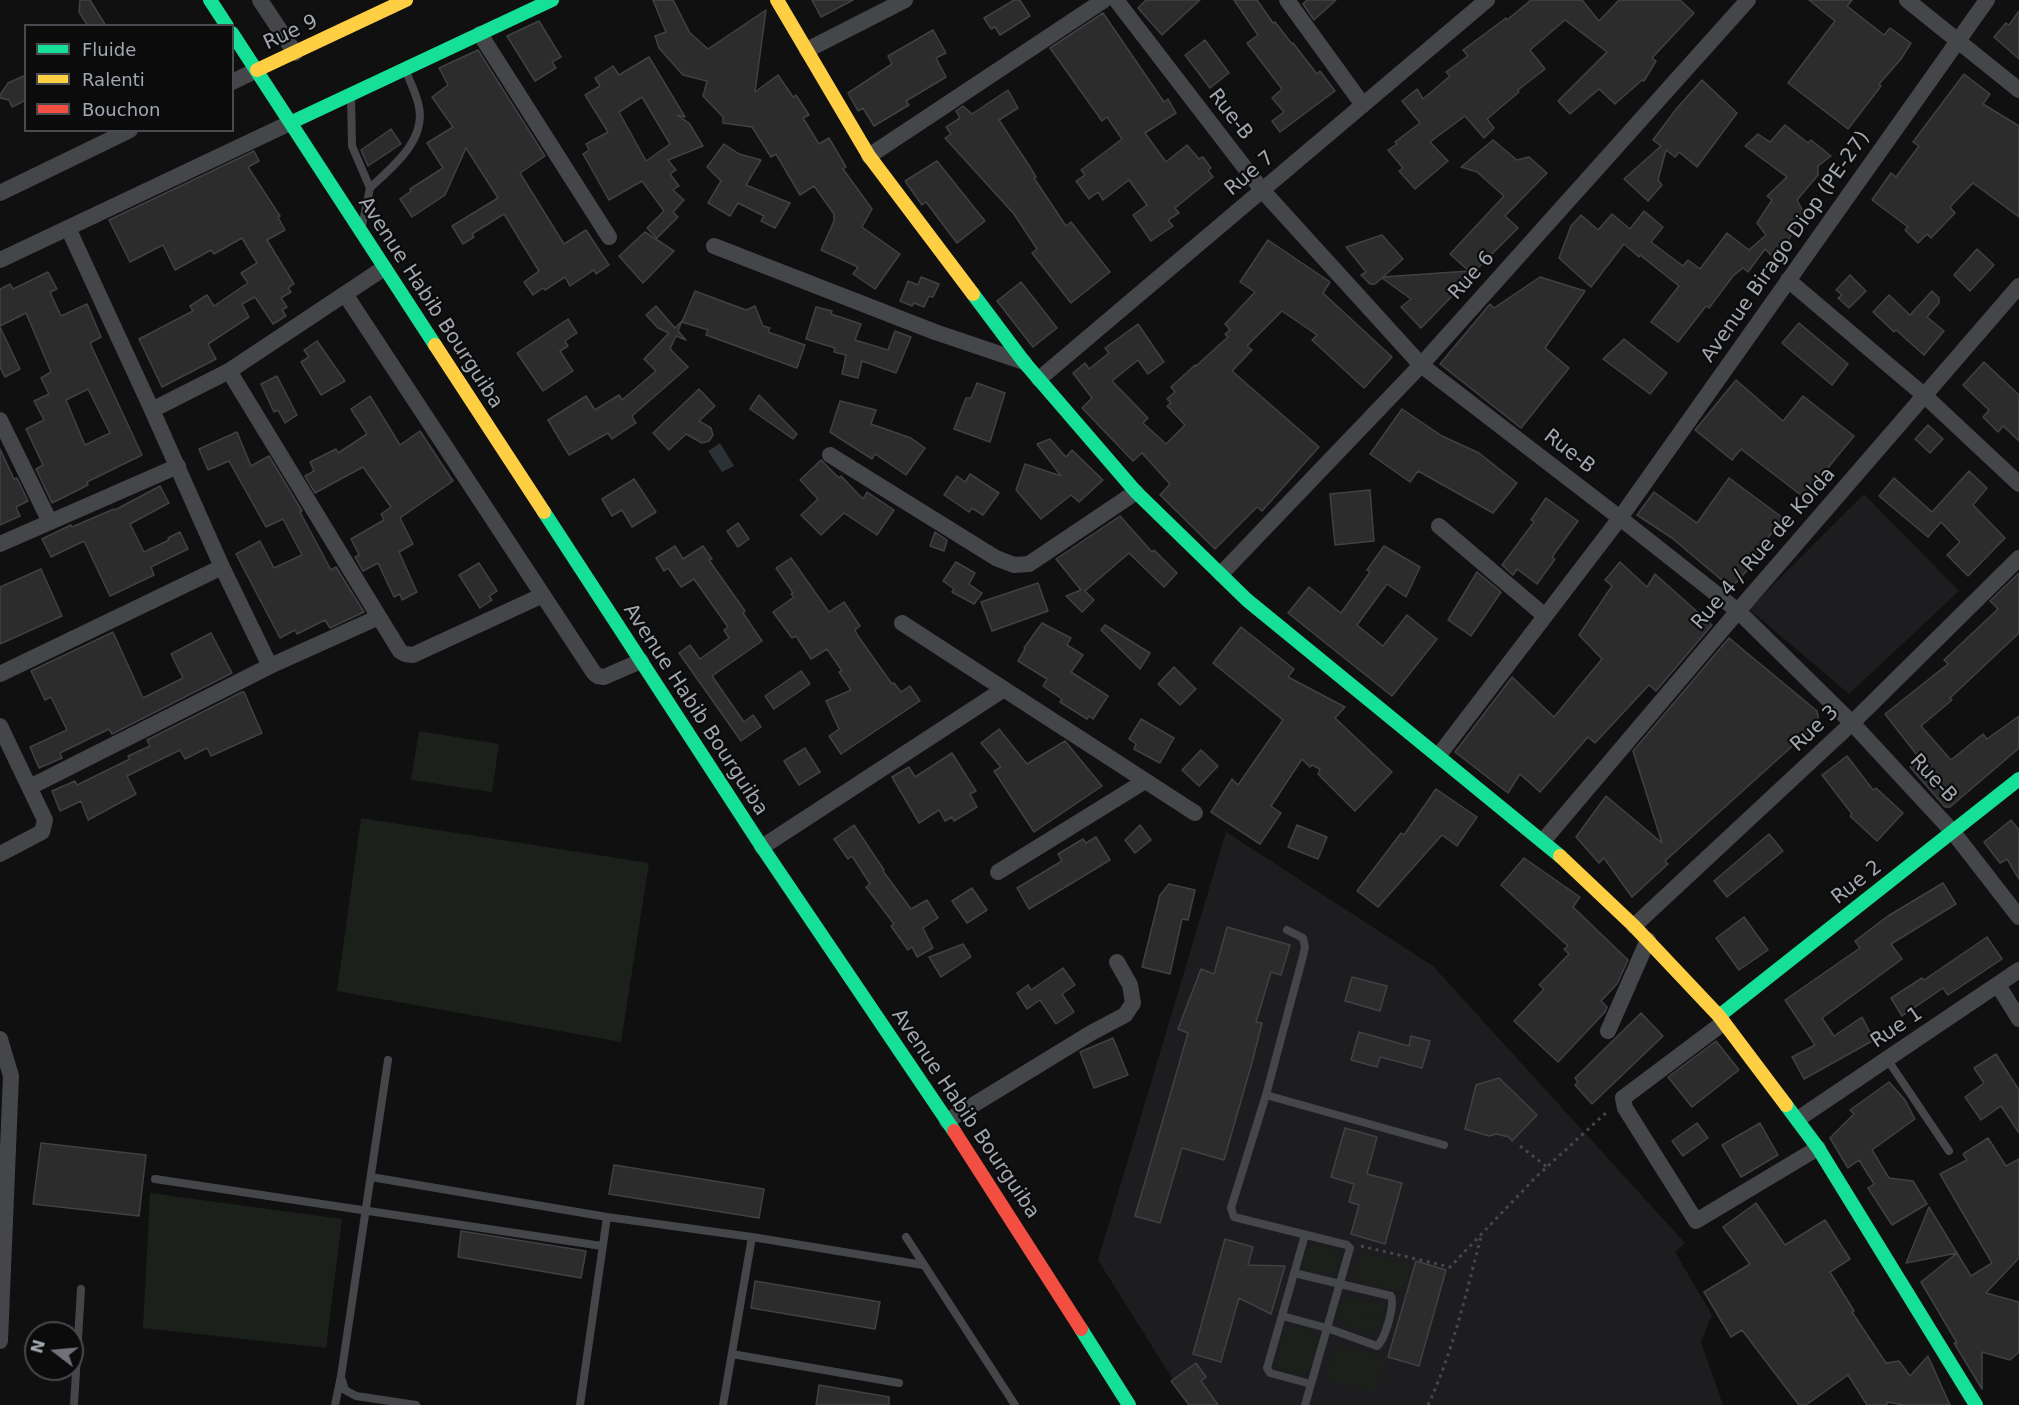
<!DOCTYPE html>
<style>
body{margin:0}
#map{position:relative;width:2019px;height:1405px;overflow:hidden;background:#101011;font-family:"DejaVu Sans",sans-serif}
canvas{display:block}
.legend{position:absolute;left:24px;top:24px;width:210px;height:108px;box-sizing:border-box;background:#0b0b0c;border:2px solid #474a4e;margin:0;padding:8px 10px;list-style:none;font-size:18px;color:#a2a8b0}
.legend li{display:flex;align-items:center;gap:12px;height:30px}
.legend b{width:30px;border:2px solid #474a4e}
.north{position:absolute;left:24px;top:1321px;width:60px;height:60px;box-sizing:border-box;background:#0b0b0c;border:2px solid #474a4e;border-radius:50%;rotate:286deg;font-size:16px;font-weight:700;line-height:24px;text-align:center;color:#a2a8b0}
.north::after{content:'';display:block;margin:auto;width:21px;height:27px;background:#6f7378;clip-path:polygon(50% 0,100% 100%,50% 72%,0 100%)}
</style>
<div id="map">
<canvas width="2019" height="1405"></canvas>
<ul class="legend">
<li><b style="height:8px;background:#16e098"></b>Fluide</li>
<li><b style="height:8px;background:#ffcf43"></b>Ralenti</li>
<li><b style="height:8px;background:#f24e42"></b>Bouchon</li>
</ul>
<div class="north">N</div>
</div>
<script>
const context = document.querySelector('canvas').getContext('2d');
context.lineJoin = 'round';
function fill(path, color) { context.fillStyle = color; context.fill(path, 'evenodd'); }
function stroke(path, color, width, dash) { context.strokeStyle = color; context.lineWidth = width; context.lineCap = dash ? 'butt' : 'round'; context.setLineDash(dash || []); context.stroke(path); }
function label(font, color, halo, rows, align = 'center') {
  context.font = font + ' "DejaVu Sans",sans-serif'; context.lineWidth = 4.5; context.setLineDash([]); context.textBaseline = 'middle'; context.strokeStyle = halo; context.fillStyle = color; for (const [text, x, y, turn = 0] of rows) {
    context.save(); context.translate(x, y); context.rotate((+turn || 0) * Math.PI / 180); context.textAlign = isNaN(turn) ? turn : align; if (halo) context.strokeText(text, 0, 0); context.fillText(text, 0, 0); context.restore();
  }
}
fill(new Path2D(`
 M1864,494L1959,591L1849,694L1749,609Z
 M1226,832L1433,966L1685,1243L1675,1252L1712,1315L1701,1342L1723,1405H1189L1098,1260Z`), '#1d1d1f');
fill(new Path2D(`
 M419,731L499,744L492,792L411,780Z
 M361,818L649,863L621,1042L337,991Z
 M150,1193L342,1219L326,1348L143,1328Z
 M1314,1245L1337,1251L1341,1257L1337,1273L1330,1275L1307,1269L1304,1263L1308,1248Z
 M1361,1252L1409,1266L1402,1292L1353,1278Z
 M1353,1297L1385,1306L1381,1320L1361,1315V1317L1381,1322L1377,1334L1344,1325C1334,1315 1340,1300 1353,1297Z
 M1293,1325L1313,1331L1318,1340L1309,1371L1301,1375L1281,1369L1276,1362L1286,1330Z
 M1336,1345L1384,1358L1375,1392L1326,1379Z`), '#1b201b');
fill(new Path2D(`
 M720,443L734,466L722,472L708,451Z`), '#2a3236');
const building = new Path2D(`
 M80,0H90L106,26H88L79,12Z
 M653,0H673L690,33L708,49L766,10L755,92L778,75L793,97L796,95L809,115L803,118L819,144L829,138L846,167L843,169L872,209L862,227L900,254L875,289L853,274L858,267L821,250L834,221V214L814,186L800,195L776,154L771,157L752,127L723,123V117L703,96L707,81L683,75L659,48L655,36L666,32Z
 M812,0H853L821,17Z
 M1014,0H1020L1030,16L1000,35L995,27L991,29L984,18Z
 M1146,0H1200L1162,35L1138,8Z
 M1234,0H1257L1273,23L1275,22L1292,44L1293,43L1317,74L1320,71L1335,91L1280,132L1272,121L1284,112L1272,98L1282,89L1247,43L1258,35Z
 M1307,0H1336L1314,20L1303,4Z
 M1531,0H1582L1599,21L1619,0H1680L1694,13L1652,58L1656,61L1644,81L1642,80L1615,104L1599,89L1570,114L1558,101L1607,52L1565,20L1530,50L1545,69L1518,90L1519,92L1487,119L1494,128L1484,138L1465,116L1430,142L1448,161L1415,189L1399,171L1403,168L1388,150L1397,144L1395,142L1420,123L1402,101L1417,89L1423,99L1450,76L1446,72L1468,56L1463,50L1506,18L1507,20Z
 M1809,0H1852L1847,6L1884,35L1890,28L1911,43L1901,59L1879,84L1881,86L1848,129L1788,83L1835,21Z
 M2019,11V59L1994,37L2006,23L2009,25Z
 M1103,13L1164,102L1168,99L1176,113L1145,133L1166,162L1187,145L1199,159L1203,157L1211,168L1208,170L1213,177L1175,208L1179,213L1168,220L1173,226L1151,241L1133,215L1147,205L1129,180L1103,200L1098,192L1089,199L1076,181L1085,175L1081,170L1122,139L1107,117L1102,121L1050,48Z
 M539,21L561,57L552,62L556,68L535,81L507,36Z
 M933,30L946,53L936,58L946,77L906,101L909,105L874,126L863,108L858,111L848,93L892,64L888,56Z
 M1205,40L1229,73L1210,88L1185,55Z
 M478,50L545,156L520,173L564,244L586,230L609,265L596,274L594,270L570,286L565,277L545,290L543,288L533,295L524,282L539,271L504,214L472,234L474,237L463,244L452,226L498,198L466,148L445,195L412,217L400,199L411,191L410,189L443,168L427,143L453,127L432,97L448,85L439,68Z
 M649,57L685,117L677,115L689,123L703,146L668,160L676,170L670,174L679,186L673,190L684,200L673,212L678,217L657,238L647,228L664,211L642,181L609,200L583,154L589,150L586,144L608,132L585,95L600,86L595,78L613,66L619,75ZM642,97L670,144L646,161L619,112Z
 M1964,74L1990,94L1983,104L2019,126V217L1973,183L1950,207L1955,213L1931,238L1927,234L1918,243L1905,230L1908,227L1872,200L1891,173L1896,177L1919,146L1913,142Z
 M26,75V100L12,107L9,100L0,98V95L8,83Z
 M1702,80L1737,113L1697,167L1679,152L1675,157L1666,150L1658,180L1662,185L1648,201L1624,179L1661,146L1653,140L1677,108Z
 M1008,90L1018,108L999,120L1030,167L1036,177L1034,178L1066,226L1071,222L1110,272L1071,303L1032,253L1037,249L1014,214L945,138L951,134L946,127L960,118L956,111L963,106L972,114Z
 M1785,125L1808,143L1811,140L1831,156L1818,166V175L1797,200L1804,213L1789,239L1774,258L1765,249L1748,272L1743,268L1733,276L1709,308L1706,306L1678,342L1651,322L1679,286L1640,255L1639,257L1624,244L1591,287L1559,258L1571,226L1581,215L1598,230L1612,214L1630,229L1644,211L1663,227L1651,242L1683,266L1688,260L1700,269L1727,233L1749,250L1766,235L1757,223L1772,200L1767,196L1787,177L1745,146L1758,134L1770,142Z
 M391,129L401,144L368,166L361,150Z
 M1493,140L1517,160L1529,157L1547,173L1505,216L1518,228L1460,286L1461,287L1421,328L1401,307L1411,299L1382,278L1375,284H1370L1361,275L1366,272L1346,247L1382,235L1403,259L1383,277L1469,271L1450,254L1504,196L1477,172L1461,167Z
 M724,144L739,154L761,160L746,185L790,203L775,228L761,221L764,216L738,203L730,216L708,203L721,181L707,167Z
 M254,151L259,161L248,167L280,216L278,217L285,230L267,240L294,284L288,288L291,292L281,298L287,307L282,310L286,316L273,324L255,297L242,304L249,317L208,344L216,359L162,387L139,339L193,311L190,306L207,295L214,306L248,283L241,273L257,263L242,238L214,254L211,250L175,270L163,245L130,262L109,220Z
 M937,161L985,221L957,243L926,202L922,205L905,181Z
 M645,232L674,251L643,283L619,256Z
 M1268,240L1330,282L1323,293L1392,357L1364,388L1312,340L1317,335L1282,311L1247,346L1252,350L1232,371L1319,447L1262,511L1257,507L1215,549L1160,495L1170,484L1142,453L1133,461L1082,408L1092,398L1073,373L1085,363L1089,369L1109,353L1105,348L1138,324L1164,362L1148,374L1138,360L1112,381L1148,418L1143,423L1166,444L1185,425L1167,406L1171,403L1167,399L1175,392L1171,387L1195,365L1196,366L1228,337L1225,334L1230,330L1225,324L1255,292L1240,282Z
 M1977,249L1994,265L1970,291L1954,275Z
 M48,272L57,289L50,292L61,316L87,304L101,337L90,343L142,455L87,482L88,485L52,503L36,469L43,465L26,429L44,420L34,401L49,394L41,378L51,372L26,313L0,326V289L10,284L13,289ZM88,389L110,433L85,445L66,400Z
 M1850,275L1866,291L1849,308L1838,298L1842,295L1836,290Z
 M921,277L939,284L933,297L929,296L924,307L914,303L912,306L900,301L908,281L918,285Z
 M1540,277L1585,291L1545,348L1569,368L1521,428L1440,364L1490,304L1494,308Z
 M1021,282L1057,328L1033,347L997,301Z
 M695,291L746,310L755,306L763,326L770,328L768,332L805,345L797,368L706,335L708,330L682,322Z
 M1932,291L1939,298V303L1927,317L1944,331L1924,355L1896,330L1894,332L1873,312L1889,295L1910,315Z
 M656,306L675,328L682,321L678,331L686,340L676,336L670,349L688,367L632,416L636,423L612,439L608,433L569,455L548,420L586,396L595,410L619,395L622,400L656,371L644,359L669,333L658,328L646,315Z
 M816,307L832,311L831,314L861,324L855,340L888,350L895,331L911,337L896,373L862,361L858,378L842,374L846,355L834,352L835,348L806,339Z
 M568,319L577,333L565,341L568,346L560,351L573,371L543,391L517,353Z
 M1799,323L1848,364L1832,385L1782,343Z
 M0,327L20,369L5,377L0,367Z
 M1624,339L1667,373L1650,394L1603,359Z
 M317,341L345,381L321,395L301,362L309,357L304,350Z
 M1984,362L2019,395V441L2003,426L1998,432L1983,417L1989,410L1963,385Z
 M277,376L297,415L285,423L278,410L274,412L261,384Z
 M1736,380L1783,421L1803,396L1854,436L1822,475L1828,480L1810,502L1741,449L1732,460L1695,430Z
 M977,383L1005,393L990,442L954,429L966,398H971Z
 M699,389L715,406L699,421L711,428L713,435L709,441L702,443L686,434L669,450L653,433Z
 M759,395L797,434L793,439L750,409Z
 M370,396L400,445L420,431L453,481L400,518L413,544L399,552L417,592L402,600L400,594L394,597L378,563L363,571L355,557L359,555L351,539L384,520L381,514L391,507L363,467L315,493L305,476L314,471L310,462L336,449L338,453L367,434L351,409Z
 M840,401L876,410L871,424L911,438L925,448L906,475L875,454L872,459L830,432Z
 M1402,409L1442,436L1479,453L1517,483L1493,513L1418,471L1410,482L1370,454Z
 M1928,425L1943,439L1930,453L1915,439Z
 M237,432L251,466L269,456L302,511L300,512L331,570L336,567L364,612L330,628L325,620L297,634L295,630L280,638L236,554L260,541L274,568L302,555L283,519L266,527L229,461L208,470L199,449Z
 M1050,439L1066,457L1072,450L1103,480L1079,502L1071,495L1041,519L1016,490L1025,464L1061,476L1037,444Z
 M0,449L14,479L17,478L28,501L16,507L20,516L0,525Z
 M821,460L839,478L841,476L863,499L867,492L894,510L877,535L844,513L821,535L801,515L818,499L800,480Z
 M1969,471L1987,488L1973,505L2005,538L1968,576L1947,555L1960,542L1941,522L1928,537L1879,496L1894,478L1932,512Z
 M970,474L999,493L983,515L972,508L969,512L944,495L957,476L965,482Z
 M1729,478L1783,518L1752,559L1755,562L1731,588L1672,538L1637,515L1654,492L1697,523Z
 M634,479L656,512L632,527L622,510L612,516L602,499Z
 M160,486L169,503L130,524L144,552L169,540L168,538L180,532L188,549L151,567L154,575L110,596L84,541L51,557L42,539L71,525L72,527L114,509L115,510Z
 M1370,490L1374,541L1335,545L1330,494Z
 M1546,498L1578,521L1552,557L1555,559L1537,584L1517,569L1513,575L1502,565L1534,522L1531,520Z
 M1120,516L1152,552L1154,550L1177,573L1164,587L1129,553L1085,591L1094,600L1082,612L1066,596L1081,590L1056,559Z
 M738,523L749,539L738,547L727,531Z
 M935,532L947,540L944,551L930,546Z
 M675,546L683,559L703,546L712,559L709,560L745,611L743,613L762,641L712,676L744,722L753,715L761,727L741,741L679,653L690,645L700,659L729,638L724,630L728,627L694,579L681,587L668,568L664,571L656,558Z
 M1384,546L1420,567L1406,597L1387,584L1357,625L1383,646L1407,615L1437,639L1392,696L1288,613L1309,587L1341,613L1370,572L1367,570Z
 M791,558L829,612L844,602L860,626L855,630L858,636L892,684L894,683L901,692L910,686L920,701L841,754L829,736L839,729L826,701L851,690L839,672L842,671L827,649L811,659L796,636L792,638L773,612L794,597L791,594L793,593L776,568Z
 M956,562L975,573L969,584L982,593L974,604L952,592L954,589L943,581Z
 M1620,562L1647,587L1655,574L1712,625L1656,691L1649,685L1595,743L1588,737L1540,792L1520,774L1508,793L1455,752L1512,677L1554,717L1602,659L1579,635L1612,586L1605,580Z
 M479,563L497,591L489,596L492,600L480,608L459,575Z
 M41,569L62,616L0,644V587Z
 M1477,572L1501,592L1471,636L1448,620Z
 M2019,573V633L1950,698L1952,700L1921,726L1951,760L1983,734L1987,739L2019,716V748L1950,807H1945L1910,767L1920,759L1885,714L1948,664L1944,660L1998,609L1990,601Z
 M1038,583L1048,611L992,631L981,602Z
 M1042,623L1071,638L1067,645L1083,655L1071,672L1108,696L1093,719L1089,716L1087,719L1060,702L1062,699L1043,686L1047,679L1018,661L1025,649L1024,648Z
 M1105,625L1150,653L1140,669L1101,630Z
 M1241,627L1294,669L1288,677L1345,707L1335,718L1392,772L1355,811L1318,774L1320,769L1312,765L1310,767L1302,759L1271,806L1281,813L1260,844L1211,812L1232,779L1238,785L1283,720L1213,663Z
 M113,632L143,698L183,678L171,654L211,633L232,673L112,734L109,729L60,753L62,758L39,768L30,747L67,730L51,697L45,700L31,671Z
 M1729,638L1817,711L1819,722L1665,861L1668,864L1632,897L1604,858L1599,863L1576,837L1606,796L1662,843L1633,751Z
 M1174,667L1196,689L1180,705L1158,684Z
 M801,671L810,684L774,709L765,696Z
 M242,692H244L262,733L211,756L207,748L185,759L180,750L127,776L136,794L88,820L81,801L60,811L52,791L75,781L77,785L130,759L128,756L150,746L147,740Z
 M1141,719L1174,738L1160,763L1134,749L1136,744L1129,739Z
 M999,729L1027,764L1065,741L1102,786L1034,832L994,771L1001,767L981,743Z
 M805,748L820,772L799,785L784,761Z
 M1201,750L1218,766L1199,786L1182,770Z
 M952,753L976,791L970,794L977,807L954,821L952,817L945,821L939,810L919,823L892,777L909,767L915,777Z
 M1847,756L1873,790L1876,788L1903,813L1877,841L1850,816L1852,814L1822,775Z
 M1436,789L1477,817L1457,846L1442,835L1378,907L1357,891L1401,833L1404,835Z
 M2011,820L2019,830V879L2007,859L2000,863L1984,842Z
 M854,825L884,870L883,871L911,909L927,900L938,918L923,928L933,948L917,957L912,947L908,950L891,926L894,924L866,887L870,884L852,856L848,859L834,839Z
 M1140,825L1151,840L1135,853L1125,840Z
 M1297,825L1327,837L1318,859L1288,847Z
 M1769,834L1783,851L1727,897L1714,881Z
 M1096,837L1110,860L1029,909L1017,888L1062,861L1058,854L1083,839L1086,843Z
 M1524,858L1580,897L1573,907L1628,960L1617,984L1601,1001L1607,1007L1605,1012L1558,1062L1514,1021L1544,989L1539,985L1569,954L1564,949L1568,946L1501,885Z
 M1943,883L1956,904L1891,944L1902,959L1822,1018L1834,1036L1862,1017L1874,1040L1804,1079L1792,1057L1815,1045L1785,1000L1860,948L1855,941L1888,916Z
 M1169,884L1195,890L1188,920L1182,919L1170,974L1142,967L1160,895Z
 M972,888L987,910L967,923L952,901Z
 M1744,917L1768,950L1739,970L1716,938Z
 M1227,927L1290,945L1281,975L1271,972L1256,1022L1262,1023L1253,1059L1224,1160L1182,1148L1160,1223L1135,1216L1188,1033L1178,1029L1201,969L1214,974Z
 M1987,937L2002,959L1948,995L1943,988L1902,1016L1891,998L1922,978L1924,980Z
 M963,944L971,957L941,977L929,957Z
 M1063,968L1075,985L1062,994L1074,1012L1056,1024L1040,1000L1027,1009L1017,993L1028,985L1031,990Z
 M1352,977L1387,986L1380,1011L1345,1001Z
 M1641,1013L1663,1036L1592,1104L1575,1085L1578,1082L1575,1078Z
 M1359,1032L1409,1046L1411,1036L1430,1041L1422,1068L1380,1057L1377,1067L1351,1060Z
 M1113,1038L1128,1075L1094,1088L1080,1052Z
 M1716,1041L1739,1070L1692,1107L1668,1077Z
 M1996,1054L2019,1090V1133L2001,1106L1981,1120L1965,1097L1984,1083L1974,1068Z
 M1499,1078L1537,1115L1512,1141L1509,1137L1496,1134L1489,1136L1465,1129L1476,1085Z
 M1889,1082L1905,1100L1915,1119L1872,1150L1889,1178L1913,1181L1927,1204L1892,1225L1868,1188L1874,1184L1859,1160L1848,1168L1830,1138L1854,1114L1850,1110Z
 M1697,1123L1708,1138L1683,1156L1672,1141Z
 M1760,1123L1778,1155L1741,1177L1722,1145Z
 M1345,1128L1377,1137L1367,1174L1402,1183L1385,1244L1351,1234L1359,1205L1349,1202L1354,1184L1331,1177Z
 M1988,1138L2006,1166L2019,1159V1258L1986,1293L2019,1302V1352L2010,1360L1982,1352V1389L1954,1343H1957L1921,1282L1957,1253L1906,1263L1929,1207L1971,1276L1992,1263L1940,1174L1967,1160L1963,1154Z
 M41,1143L146,1155L139,1216L33,1204Z
 M614,1165L764,1189L759,1218L609,1194Z
 M1756,1203L1785,1245L1825,1220L1850,1259L1830,1272L1854,1311L1852,1312L1886,1363L1899,1361L1910,1376L1928,1356L1950,1405H1904L1887,1402V1405H1867L1848,1375L1806,1405H1799L1742,1330L1731,1337L1704,1292L1750,1264L1723,1227Z
 M461,1231L586,1251L581,1278L458,1257Z
 M1225,1239L1253,1247L1248,1265L1285,1266L1271,1314L1239,1298L1221,1362L1193,1354Z
 M1416,1261L1446,1270L1419,1366L1388,1357Z
 M755,1281L880,1302L875,1329L751,1308Z
 M1196,1363L1206,1377L1201,1381L1218,1405H1189L1171,1381Z
 M819,1385L889,1397V1405H816Z`);
fill(building, '#2c2c2d');
stroke(building, '#404144', 1.5);
stroke(new Path2D(`
 M1520,1146L1547,1167
 M1361,1246L1450,1267L1536,1177L1608,1111
 M1428,1405C1453,1352 1466,1293 1481,1237`), '#46474a', 3, [3, 4.5]);
stroke(new Path2D(`
 M351,96L352,146L370,188L362,226
 M370,188C392,167 426,141 419,107C417,95 410,82 406,71
 M1287,930L1303,938L1305,947L1303,956L1266,1095L1231,1208L1234,1217L1347,1245L1350,1248L1305,1405
 M1887,1059L1949,1151
 M1266,1095L1444,1145
 M371,1177L607,1217L752,1237L923,1265
 M155,1179L602,1246
 M1305,1235L1267,1368L1270,1373L1311,1384
 M906,1237L1015,1405
 M1282,1316L1327,1328L1377,1346C1385,1340 1395,1305 1391,1296L1294,1273
 M732,1354L899,1383
 M342,1380L345,1390L356,1396L416,1405
 M74,1405L81,1289
 M335,1405L341,1376L388,1060
 M580,1405L607,1217
 M723,1405L752,1237`), '#444649', 8);
stroke(new Path2D(`
 M260,0L295,53
 M1116,0L1262,190L1421,365L1620,518L1738,611L1852,723L1953,832L2019,917
 M1287,0L1363,105
 M1907,0L2019,90
 M480,34L609,237
 M807,50L905,0
 M232,82L257,70
 M869,156L1104,0
 M0,193L130,130
 M68,228L152,410
 M714,246L935,332L1024,362
 M0,260L292,122
 M1788,280L1925,396L2019,484
 M345,294L594,673L598,676L604,677L641,661
 M229,371L379,617L400,651L405,654L413,655L543,595
 M1039,379L1487,0
 M0,420L50,522
 M830,455L996,558L1014,565L1029,564L1136,492
 M1439,526L1545,616
 M0,544L178,466
 M222,567L270,666
 M1221,574L1421,365L1748,0
 M902,623L1195,813
 M0,674L222,567L152,410L229,371L384,268
 M0,726L45,820L42,832L0,854
 M1439,755L1620,518L1987,0
 M30,787L270,666L379,617
 M1543,841L1738,611L2019,286
 M762,847L1004,689
 M998,872L1145,781
 M1634,926L1852,723L2019,558
 M1998,985L2019,1019
 M1723,1023L1623,1098L1625,1108L1696,1221L1818,1148
 M1608,1031L1648,940
 M0,1039L11,1076L0,1341
 M1798,1119L2019,970
 M947,1121L1091,1033L1125,1015L1133,1003L1130,985L1117,962`), '#444649', 16);
stroke(new Path2D(`
 M210,0L227,26
 M232,33L435,345
 M292,122L552,0
 M973,294L1024,362L1136,492L1247,600L1560,856
 M544,512L762,847L954,1131
 M1719,1016L2019,779
 M1786,1105L1818,1148L1976,1405
 M1081,1329L1129,1405`), '#16e098', 14);
stroke(new Path2D(`
 M777,0L869,156L973,294
 M257,70L406,0
 M435,345L544,512
 M1560,856L1634,926L1719,1016L1786,1105`), '#ffcf43', 14);
stroke(new Path2D(`
 M954,1131L1081,1329`), '#f24e42', 14);
label('20px', '#a2a8b0', '#0b0b0c', [
 ["Rue 9",291,33,-25],
 ["Rue-B",1230,115,52],
 ["Rue 7",1250,174,-40],
 ["Avenue Birago Diop (PE-27)",1786,247,-55],
 ["Rue 6",1472,276,-48],
 ["Avenue Habib Bourguiba",430,303,57],
 ["Rue-B",1569,452,38],
 ["Rue 4 / Rue de Kolda",1764,549,-49],
 ["Avenue Habib Bourguiba",695,710,57],
 ["Rue 3",1815,729,-43],
 ["Rue-B",1933,779,47],
 ["Rue 2",1857,883,-38],
 ["Rue 1",1897,1028,-34],
 ["Avenue Habib Bourguiba",965,1114,56]
]);
</script>
